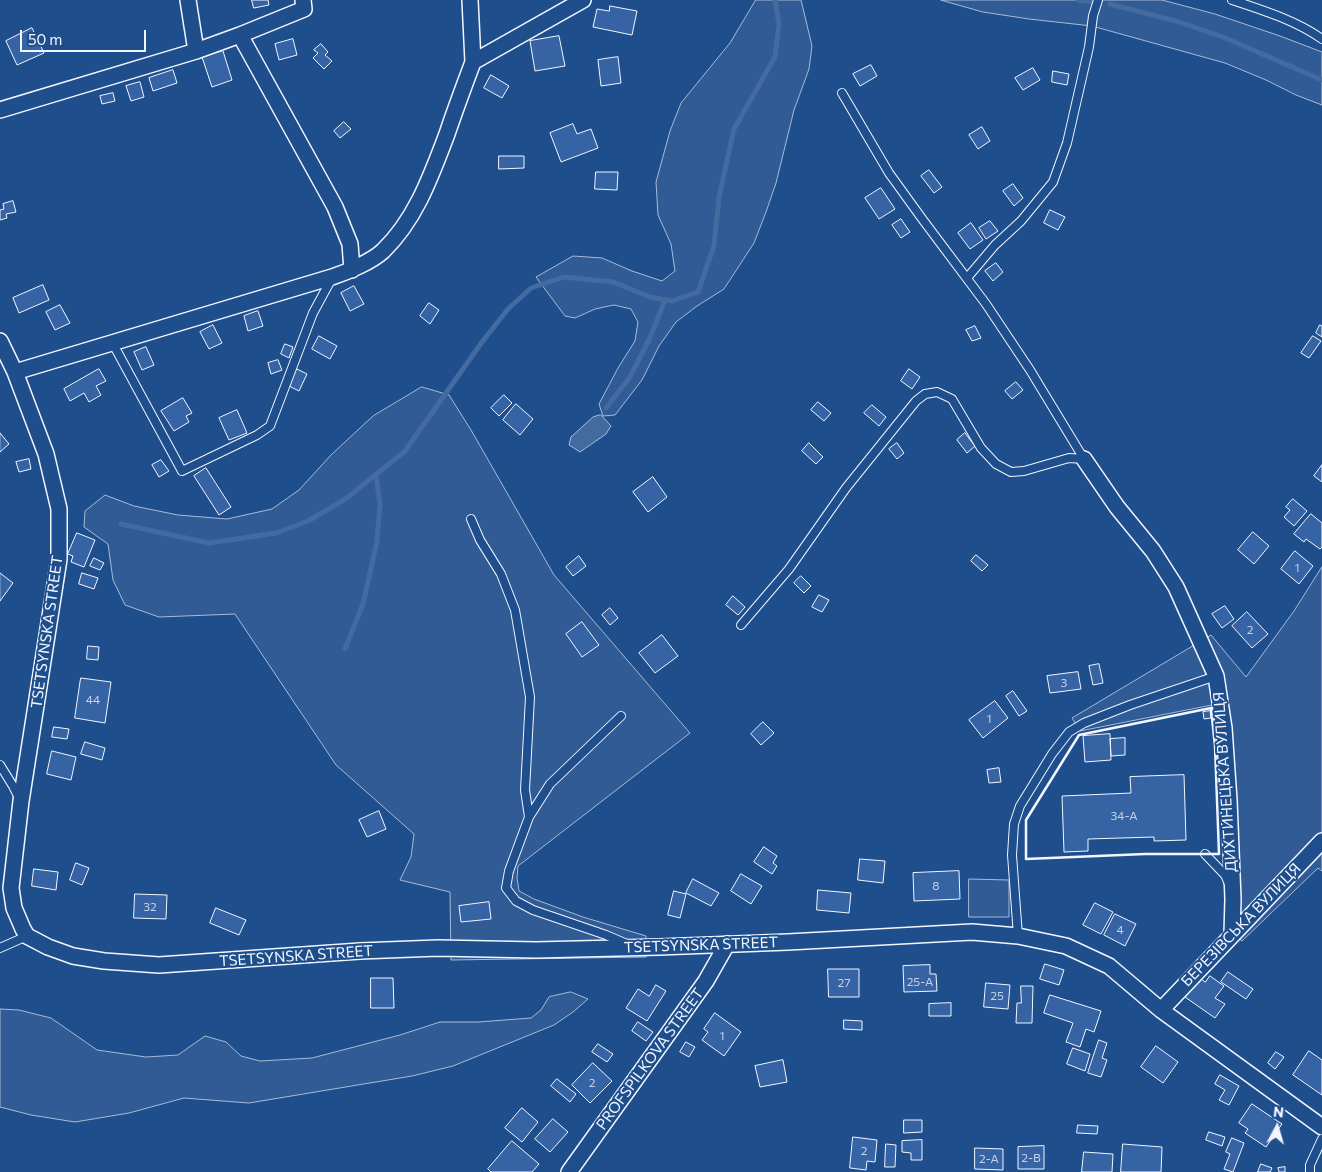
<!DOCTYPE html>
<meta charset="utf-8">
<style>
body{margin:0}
#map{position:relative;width:1322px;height:1172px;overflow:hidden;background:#1f4e8c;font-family:Commissioner,sans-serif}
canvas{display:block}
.north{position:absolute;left:1252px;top:1102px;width:50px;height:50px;-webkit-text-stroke:4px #1f4e8c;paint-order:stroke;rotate:6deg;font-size:14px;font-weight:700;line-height:20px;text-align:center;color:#f2f6ff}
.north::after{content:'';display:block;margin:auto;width:18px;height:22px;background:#f2f6ff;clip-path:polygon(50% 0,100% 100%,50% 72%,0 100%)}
.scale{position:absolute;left:20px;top:30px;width:126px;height:22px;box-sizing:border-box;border:2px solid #f2f6ff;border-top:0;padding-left:6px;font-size:15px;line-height:18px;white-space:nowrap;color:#f2f6ff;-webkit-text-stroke:4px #1f4e8c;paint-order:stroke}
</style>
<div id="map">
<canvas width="1322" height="1172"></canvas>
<div class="north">N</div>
<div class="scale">50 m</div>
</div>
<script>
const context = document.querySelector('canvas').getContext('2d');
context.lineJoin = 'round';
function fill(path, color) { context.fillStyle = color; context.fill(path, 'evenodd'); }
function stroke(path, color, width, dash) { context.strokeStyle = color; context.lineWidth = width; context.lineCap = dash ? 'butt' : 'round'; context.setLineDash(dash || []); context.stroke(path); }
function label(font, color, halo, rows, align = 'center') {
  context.font = font + ' Commissioner,sans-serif'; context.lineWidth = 4; context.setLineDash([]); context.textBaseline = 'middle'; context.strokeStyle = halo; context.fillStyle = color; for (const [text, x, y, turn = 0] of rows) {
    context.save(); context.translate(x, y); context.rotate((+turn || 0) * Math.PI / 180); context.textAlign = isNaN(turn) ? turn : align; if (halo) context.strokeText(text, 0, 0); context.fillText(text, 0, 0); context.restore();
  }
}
const built = new Path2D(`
 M756,0H801L812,46L809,69L794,110L776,183L766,212L754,243L724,289L697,306L676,322L659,346L642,380L615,415L603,416L599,404L618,368L635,341L638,322L631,309L614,305L595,309L575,318L565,316L536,277L573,256L602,258L632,271L662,281L675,271L671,244L658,215L656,182L670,131L681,103L730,43Z
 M941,0H1162L1215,14L1280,36L1322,52V105L1296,95L1266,80L1225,63L1092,26L1029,19L983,12Z
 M422,387L449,395L471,430L554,575L690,733L518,866L517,878L519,891L534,899L583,917L646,936V957L451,960L450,892L400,880L411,857L414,834L336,765L235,614L159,617L125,605L113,580L108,544L84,527L85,511L105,495L134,506L178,515L227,519L272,509L299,490L331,455L373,416Z
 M1322,567V871L1318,868L1242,941L1225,927L1228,887L1212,705L1080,731L1072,718L1211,635L1246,677L1294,611Z
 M969,879L1009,880V917H969Z
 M571,992L588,999L573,1012L554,1025L453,1066L412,1076L249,1103L184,1098L129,1113L75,1122L31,1115L0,1107V1009L19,1010L51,1018L97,1050L146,1057L178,1055L205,1036L226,1042L241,1056L260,1061L312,1058L400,1035L440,1022H478L531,1018L541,1010L549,997Z`);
fill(built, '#305b95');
stroke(built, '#a8bbd7', 1);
const water = new Path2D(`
 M601,415L611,426L606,434L580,452L569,445L571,437L593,417Z`);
fill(water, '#446ba0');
stroke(water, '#a8bbd7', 1);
stroke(new Path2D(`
 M1078,0L1094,2
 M1110,4L1176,21L1223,37L1322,80
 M606,408L630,377L649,340L665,300
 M121,524L209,543L276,533L308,521L347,498L405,451L482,342L508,309L531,288L564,277L613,282L650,297L672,301L698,292L714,246L719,197L734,129L775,57L779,24L775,0
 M345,649L363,604L377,541L380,505L376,475`), '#446ba0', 5);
const building = new Path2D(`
 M252,0H268L269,5L254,8Z
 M610,6L637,11L632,35L593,27L597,9L609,11Z
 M32,28L44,53L17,65L6,41Z
 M559,36L565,66L535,71L530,41Z
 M293,39L297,55L279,60L275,44Z
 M321,44L328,52L325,55L332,61L324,69L313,58L318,53L314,50Z
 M223,51L232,80L212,87L202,57Z
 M618,57L621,83L601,86L598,60Z
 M871,65L877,76L860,86L853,74Z
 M1033,68L1040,80L1023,90L1015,78Z
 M173,70L177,83L153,91L149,78Z
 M1053,71L1069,74L1067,85L1052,82Z
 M491,75L509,86L502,98L484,88Z
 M140,82L144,97L131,101L126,86Z
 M113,93L115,101L102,104L100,96Z
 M344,122L351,129L340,138L334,131Z
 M573,124L577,134L591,129L598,148L561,162L550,133Z
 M982,127L990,141L978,149L969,135Z
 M499,156H524V168L499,169Z
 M929,170L942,187L934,193L921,176Z
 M596,172H618L617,190L595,189Z
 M1013,184L1023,198L1014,206L1003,191Z
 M881,188L895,209L879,219L865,198Z
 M13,201L16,212L6,214L7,218L0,220V210L4,209L3,204Z
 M1050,210L1065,217L1058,230L1044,223Z
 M901,219L910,232L901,238L892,225Z
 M990,221L998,231L986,239L979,228Z
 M971,223L983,240L970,249L958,233Z
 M996,263L1003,272L993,281L985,271Z
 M43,285L49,300L19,313L13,298Z
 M354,286L364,304L350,311L341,293Z
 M429,303L439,310L430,324L420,316Z
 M60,305L70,323L55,330L46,312Z
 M258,311L263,326L248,331L244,316Z
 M213,325L222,343L209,349L200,332Z
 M1320,325L1322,326V337L1316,333Z
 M975,326L981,338L972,341L966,330Z
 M319,336L337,346L330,359L312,349Z
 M1313,336L1321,341L1309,358L1301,353Z
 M285,344L293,347L289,358L281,354Z
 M146,347L154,365L142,370L134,352Z
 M278,360L282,370L271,374L268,363Z
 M99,369L106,381L96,386L101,395L89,402L84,393L70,401L64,389Z
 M297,369L307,374L299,391L289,386Z
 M909,369L920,377L912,389L901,381Z
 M1016,382L1023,390L1012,399L1005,391Z
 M504,395L512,403L499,416L491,408Z
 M183,398L192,413L186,416L189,422L174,431L161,411Z
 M818,402L831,413L824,421L811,410Z
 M516,404L533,419L520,435L503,420Z
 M872,405L886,417L879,426L864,413Z
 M237,410L247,433L229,440L219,418Z
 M0,433L9,444L0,452Z
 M965,433L975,446L967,453L957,440Z
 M809,443L823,457L816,464L802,451Z
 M897,443L904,453L897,459L889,449Z
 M29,459L31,469L19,472L16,462Z
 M161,460L169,471L159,477L152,465Z
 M1322,465V482L1314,476Z
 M206,468L231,507L219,515L194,476Z
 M653,477L667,497L648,512L633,492Z
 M1293,499L1307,511L1294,526L1284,517L1290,510L1286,507Z
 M1311,514L1322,523V547L1320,549L1306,539L1304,542L1294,534Z
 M1253,532L1269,546L1254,564L1238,550Z
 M77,533L95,540L84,567L71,562L73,556L68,554Z
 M1295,551L1313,566L1299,584L1281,569Z
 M976,555L988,565L982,571L971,561Z
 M579,556L586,566L573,576L566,567Z
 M94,558L104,563L100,570L90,566Z
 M0,573L13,583L0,601Z
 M82,573L98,578L94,589L79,584Z
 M801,576L811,586L804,593L794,583Z
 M819,595L829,600L822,612L812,607Z
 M733,596L745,607L738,615L726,605Z
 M1225,606L1234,619L1222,628L1212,614Z
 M610,608L618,618L610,625L602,615Z
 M1247,612L1268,634L1252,648L1232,626Z
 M582,622L599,645L582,657L566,634Z
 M662,635L678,656L655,673L639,653Z
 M88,646L99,647L98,660L87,659Z
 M1099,664L1103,683L1093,685L1089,666Z
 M1078,672L1081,689L1050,693L1047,676Z
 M81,678L111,682L105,723L75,718Z
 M1013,691L1027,711L1019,716L1006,696Z
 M995,701L1008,718L983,738L969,720Z
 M1210,711L1211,718L1204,719L1203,712Z
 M763,722L774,733L761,745L751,734Z
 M54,727L69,729L67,739L52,737Z
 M1110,734L1111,760L1085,762L1083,736Z
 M1125,738V755L1111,756L1110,739Z
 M85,742L105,748L102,760L81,754Z
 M52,751L76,757L71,780L47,774Z
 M999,768L1001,782L989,783L987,770Z
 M1184,775L1186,840L1154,841V837L1088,839V851L1064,852L1062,796L1131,793L1130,777Z
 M379,811L386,829L367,837L359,820Z
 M764,847L777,856L773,863L777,866L772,874L754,862Z
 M860,859L885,861L883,883L858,880Z
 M76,863L89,868L82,885L70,880Z
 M34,869L58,872L56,890L32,886Z
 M959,871L960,899L914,901L913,873Z
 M741,874L762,886L751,904L731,891Z
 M693,879L719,893L711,906L686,893Z
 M818,890L851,893L849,913L817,910Z
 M674,891L686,894L680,918L668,915Z
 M135,894L167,895L166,919L134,918Z
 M489,902L491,919L461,922L459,906Z
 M1095,903L1113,912L1101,934L1083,925Z
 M216,908L246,920L239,935L210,923Z
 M1115,914L1136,924L1125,946L1104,935Z
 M1045,964L1064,970L1059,985L1040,979Z
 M930,965V974H936L937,991L904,992L903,966Z
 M828,969H859V997H829Z
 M1228,972L1253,989L1246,999L1221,982Z
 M1210,976L1224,986L1215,998L1225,1004L1215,1018L1185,997L1199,977L1205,982Z
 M371,978H393L394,1008H371Z
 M986,983L1010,985L1008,1009L984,1007Z
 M656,985L666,991L647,1021L626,1008L638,989L649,996Z
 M1021,986H1033L1032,1023H1016L1017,1003H1021Z
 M1050,995L1101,1011L1094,1032L1086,1029L1080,1047L1066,1042L1073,1023L1044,1013Z
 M951,1003V1016H929V1004Z
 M715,1013L741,1032L724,1056L702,1040L708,1032L704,1029Z
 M844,1020L862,1021V1030L844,1029Z
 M638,1022L653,1032L646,1041L632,1031Z
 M1099,1040L1107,1043L1102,1058L1107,1060L1101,1077L1088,1073Z
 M686,1042L695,1047L689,1057L680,1052Z
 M598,1044L613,1054L607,1062L592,1052Z
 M1156,1046L1178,1062L1163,1083L1141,1067Z
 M1073,1048L1090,1054L1085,1071L1067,1064Z
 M1309,1051L1322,1060V1095L1293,1075Z
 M1276,1052L1284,1057L1275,1069L1268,1063Z
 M783,1060L787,1082L760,1087L755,1066Z
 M593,1063L612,1081L590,1103L572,1085Z
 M1220,1075L1239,1086L1229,1105L1219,1100L1225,1090L1215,1084Z
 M557,1079L576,1094L570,1102L551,1086Z
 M1252,1104L1282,1124L1266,1147L1245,1133L1248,1129L1239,1123Z
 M522,1108L538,1122L522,1142L505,1128Z
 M553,1119L568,1132L550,1152L535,1139Z
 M904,1120H922V1132L904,1133Z
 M1078,1125L1098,1126L1097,1134L1077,1133Z
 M1209,1132L1225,1137L1222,1146L1206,1140Z
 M853,1137L877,1140L875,1162L867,1161L866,1170L850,1168Z
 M1232,1138L1244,1143L1233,1172L1224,1169L1230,1154L1226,1152Z
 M922,1140V1160H911V1153L902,1152V1141Z
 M512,1141L539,1164L532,1172H491L488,1169Z
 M886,1144L896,1145L895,1167H885Z
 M1123,1144L1162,1147L1161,1172H1121Z
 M1044,1146V1169H1018V1147Z
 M975,1148L1003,1149V1170L975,1169Z
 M1084,1152L1113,1154L1112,1172H1082Z
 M1261,1164L1272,1168L1270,1172H1258Z
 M1285,1167V1172H1279L1278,1168Z`);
fill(building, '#3563a3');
stroke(building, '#f2f6ff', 1);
const lane = new Path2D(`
 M1232,0C1262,10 1295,20 1322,39
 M842,93L889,173L923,220L986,304L1030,370L1084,459
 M967,278L995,245L1021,221L1053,182L1067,143L1089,47L1093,16L1098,0
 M112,342L182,471L257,435L270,426L313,313L332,278
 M471,519L480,540L501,574L515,610L530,697L525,790L529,817L509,871L506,888L516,901L533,910L606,935L627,944
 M741,625L789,569L846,488L916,401L925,394L937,392L952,399L981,448L996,464L1011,472L1024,471L1069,458L1084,459
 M0,765L13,786L19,798
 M529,817L550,784L621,716
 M1205,854L1225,875L1229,884
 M1018,936L1012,855L1014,824L1020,806L1052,754L1069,732L1084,723L1130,705L1216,676
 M0,948L27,936
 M1310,1172V1165L1322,1139`);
const street = new Path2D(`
 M188,0L196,51
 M470,0L473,62
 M240,35L335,207L350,244L352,270
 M0,110L196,51L240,35L304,9L303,0
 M0,341L15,372L46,454L59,509V559L21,801L11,888L14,908L23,929L27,936L48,947L73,956L104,961L159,965L360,951L438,948L536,950L659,947L788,942L972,932L1018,936L1066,946L1109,966L1161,1010L1322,1127
 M15,372L332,277C347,272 371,262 383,251C416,219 431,176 447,134C455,110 464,86 473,62L583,0
 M1084,459L1117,507L1153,551L1176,587L1216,676L1224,728L1229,800L1233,899L1232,934
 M1161,1010L1322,841
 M569,1172L706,981L727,944`);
stroke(lane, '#f2f6ff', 10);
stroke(street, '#f2f6ff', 18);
stroke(lane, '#1f4e8c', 8);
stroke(street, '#1f4e8c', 15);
stroke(new Path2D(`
 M1211,708L1215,746L1219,854H1145L1026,859V820L1079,735Z`), '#f2f6ff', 2.5);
label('12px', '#c3d1e8', null, [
 ["1",1297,568],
 ["2",1250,630],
 ["3",1064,683],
 ["44",93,700],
 ["1",989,719],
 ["34-А",1124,816],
 ["8",936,886],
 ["32",150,907],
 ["4",1120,930],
 ["25-А",920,982],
 ["27",844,983],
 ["25",997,996],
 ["1",722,1036],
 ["2",592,1083],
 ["2",864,1151],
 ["2-В",1031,1158],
 ["2-А",989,1159]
]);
label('15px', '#f2f6ff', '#1f4e8c', [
 ["TSETSYNSKA STREET",47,632,-82],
 ["ДИХТИНЕЦЬКА ВУЛИЦЯ",1225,782,-94],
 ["БЕРЕЗІВСЬКА ВУЛИЦЯ",1241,925,-46],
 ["TSETSYNSKA STREET",701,945,-2],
 ["TSETSYNSKA STREET",296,956,-4],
 ["PROFSPILKOVA STREET",650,1059,-54]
]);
</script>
